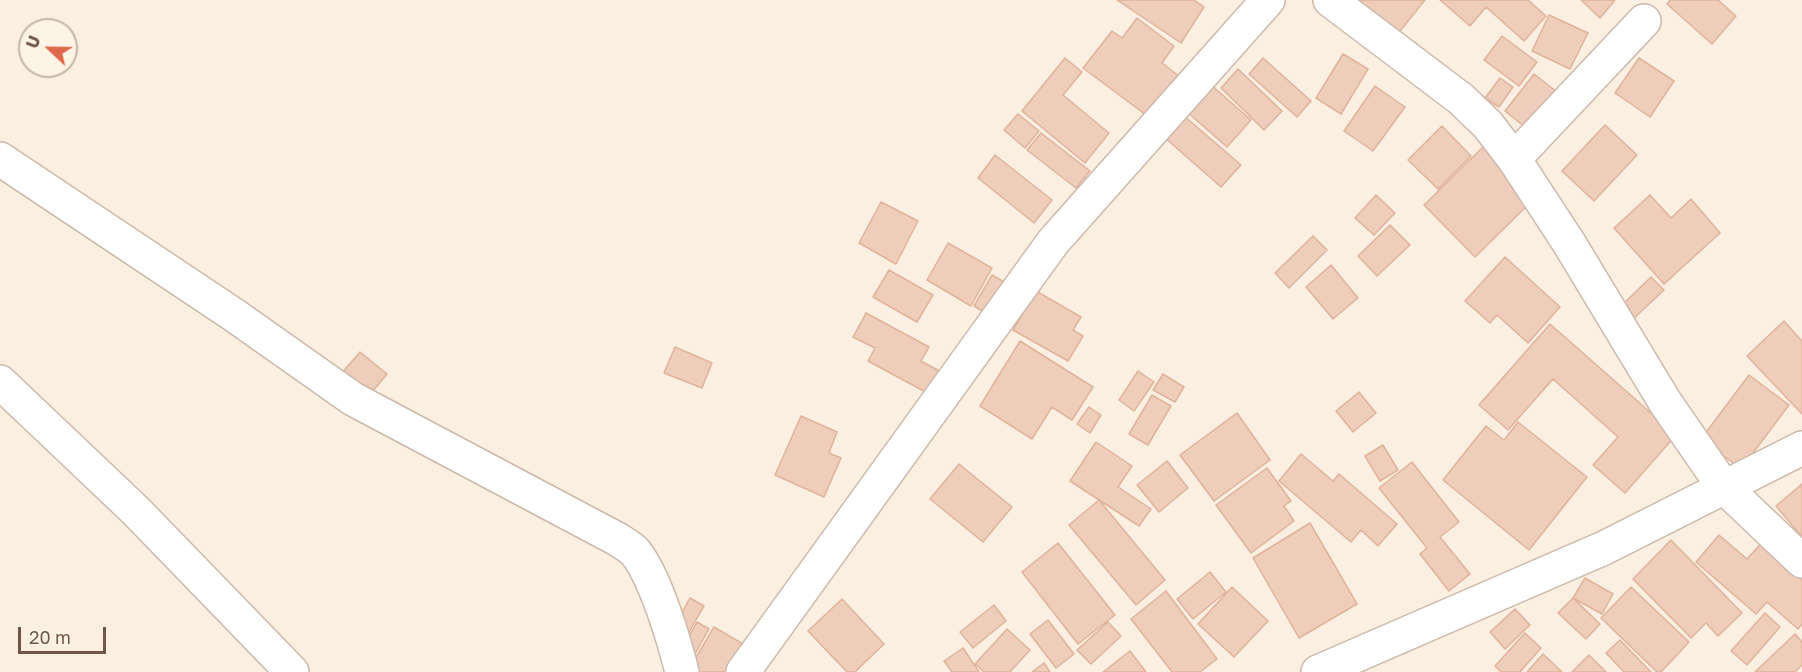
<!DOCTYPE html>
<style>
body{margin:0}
#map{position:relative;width:1802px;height:672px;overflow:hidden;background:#faefe1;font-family:"Golos Text",sans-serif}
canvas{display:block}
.north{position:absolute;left:18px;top:18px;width:60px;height:60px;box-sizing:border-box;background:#fef4e6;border:2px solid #c5b5a7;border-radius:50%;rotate:292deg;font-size:16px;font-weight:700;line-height:24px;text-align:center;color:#705649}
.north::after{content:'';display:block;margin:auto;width:21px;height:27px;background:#de674c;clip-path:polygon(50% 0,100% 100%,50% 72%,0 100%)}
.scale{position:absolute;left:18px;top:627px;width:88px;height:27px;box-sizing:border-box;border:3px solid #705649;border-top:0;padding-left:8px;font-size:18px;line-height:21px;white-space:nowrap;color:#705649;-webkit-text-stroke:4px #fef4e6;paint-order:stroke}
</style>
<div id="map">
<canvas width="1802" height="672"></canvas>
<div class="north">U</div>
<div class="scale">20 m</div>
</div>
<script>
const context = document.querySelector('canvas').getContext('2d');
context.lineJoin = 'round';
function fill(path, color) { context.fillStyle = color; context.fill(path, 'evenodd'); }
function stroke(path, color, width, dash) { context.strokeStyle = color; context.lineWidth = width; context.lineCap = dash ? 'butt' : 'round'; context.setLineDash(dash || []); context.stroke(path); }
const building = new Path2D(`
 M1117,0H1194L1204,7L1181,43Z
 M1354,0H1425L1396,36Z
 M1440,0H1528L1546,16L1524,41L1486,7L1470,26Z
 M1581,0H1615L1600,18Z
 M1670,0H1718L1736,16L1712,44L1667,4Z
 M1549,15L1588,33L1570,69L1532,51Z
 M1137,18L1174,46L1162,63L1184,80L1154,121L1083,68L1112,31L1122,38Z
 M1502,36L1537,62L1519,86L1484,60Z
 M1343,54L1368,69L1341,114L1316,98Z
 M1065,58L1082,72L1063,95L1109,133L1085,163L1022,111Z
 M1263,58L1311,101L1297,117L1249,74Z
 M1639,58L1674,81L1650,117L1615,93Z
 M1238,69L1282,111L1264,130L1221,88Z
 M1534,74L1561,95L1531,132L1505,111Z
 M1500,78L1513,87L1499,107L1485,98Z
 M1210,84L1251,120L1227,147L1186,111Z
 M1375,86L1405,107L1373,151L1344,131Z
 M1018,114L1039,131L1025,148L1004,130Z
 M1183,115L1241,165L1221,187L1164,137Z
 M1605,125L1637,155L1594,201L1562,171Z
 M1442,126L1471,156L1438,189L1408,160Z
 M1041,133L1090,171L1076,188L1027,150Z
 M1483,147L1534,199L1475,257L1424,205Z
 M995,155L1052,200L1034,223L978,178Z
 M1376,195L1395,213L1374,235L1355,218Z
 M1650,195L1671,218L1691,199L1720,233L1664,284L1614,228Z
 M881,202L918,221L896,264L859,243Z
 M1390,225L1410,245L1377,276L1358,256Z
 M1313,236L1327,250L1289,288L1275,273Z
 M948,243L992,268L971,306L927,280Z
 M1505,257L1560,307L1528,343L1497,315L1490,323L1465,301Z
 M1331,265L1358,298L1333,319L1306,287Z
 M889,270L933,295L917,322L873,297Z
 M992,275L1015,288L997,320L974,306Z
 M1651,277L1664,290L1631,321L1619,308Z
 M1036,291L1081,317L1073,330L1083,336L1068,361L1013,330Z
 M866,313L929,347L921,361L945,374L933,396L868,361L875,348L853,337Z
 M1784,321L1802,341V414L1747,356Z
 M1550,324L1676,435L1625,493L1593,465L1618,437L1553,379L1508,430L1479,405Z
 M1020,341L1093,387L1072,420L1052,407L1032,439L980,406Z
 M675,347L712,363L702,388L664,373Z
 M360,352L387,374L366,399L339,376Z
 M1138,371L1154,382L1134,411L1119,400Z
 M1163,374L1184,387L1175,402L1153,390Z
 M1749,375L1789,405L1741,469L1701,439Z
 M1359,392L1376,413L1353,432L1336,411Z
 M1152,395L1171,406L1148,445L1129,434Z
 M1089,407L1101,415L1090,433L1077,424Z
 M1237,413L1270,460L1214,501L1180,455Z
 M801,416L837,432L829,453L841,458L824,497L775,475Z
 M1518,422L1587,477L1529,550L1443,480L1486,426L1504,440Z
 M1096,442L1132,466L1118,487L1151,509L1139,526L1070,481Z
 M1383,445L1398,470L1380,481L1365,456Z
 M1301,454L1333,481L1339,474L1397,524L1378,546L1361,530L1351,542L1279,481Z
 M1167,461L1188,488L1159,512L1137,485Z
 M1412,462L1459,522L1440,537L1470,574L1449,591L1420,554L1427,548L1379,488Z
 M959,464L1012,507L983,542L930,499Z
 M1267,468L1291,501L1284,506L1294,521L1251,553L1216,505Z
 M1802,484V537L1776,506Z
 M1099,500L1165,580L1136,605L1069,525Z
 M1310,523L1357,604L1299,638L1253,558Z
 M1719,535L1747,559L1766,538L1802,570V624L1798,629L1767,602L1756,614L1696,562Z
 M1671,540L1742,613L1718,636L1706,623L1691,638L1633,579Z
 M1058,543L1115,615L1078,644L1022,572Z
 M1210,572L1226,592L1193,619L1177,599Z
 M1585,578L1613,594L1602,614L1573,598Z
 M1232,587L1268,621L1234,657L1198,624Z
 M1631,587L1689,642L1661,672H1657L1601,618Z
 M1166,591L1217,659L1200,672H1172L1131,619Z
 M690,598L704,606L685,639L671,631Z
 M1573,598L1600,624L1586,639L1558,613Z
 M842,599L884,644L855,672H847L808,631Z
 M994,605L1006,621L973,648L960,632Z
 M1515,609L1530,625L1505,649L1490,632Z
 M1765,613L1780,627L1747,665L1731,651Z
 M1048,620L1074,654L1056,668L1030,634Z
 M697,622L709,629L695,654L683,647Z
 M1108,622L1121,636L1091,664L1077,650Z
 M714,627L748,647L733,672H700L691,666Z
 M1007,629L1030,650L1010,672H984L975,664Z
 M1525,633L1541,648L1520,672H1501L1495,666Z
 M1795,634L1802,642V665L1795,672H1755Z
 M1620,640L1651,672H1624L1606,653Z
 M963,648L979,672H952L944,661Z
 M1130,651L1146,672H1103Z
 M1543,654L1562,672H1527Z
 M1589,655L1606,672H1572Z
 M1044,663L1050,672H1032Z`);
fill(building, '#eecdba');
stroke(building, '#e0b39b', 1.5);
const minor = new Path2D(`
 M1330,0L1461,99L1488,125L1514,159L1569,243L1665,402L1723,486L1802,561
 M0,159L234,315L353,399L617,539C623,543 632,548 636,553C656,579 674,640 682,672
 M1514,159L1644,21
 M0,382L136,511L292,672
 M743,672L1053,242L1268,0
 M1318,672L1604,548L1802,448`);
stroke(minor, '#cdb9ab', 36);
stroke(minor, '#fff', 33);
</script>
